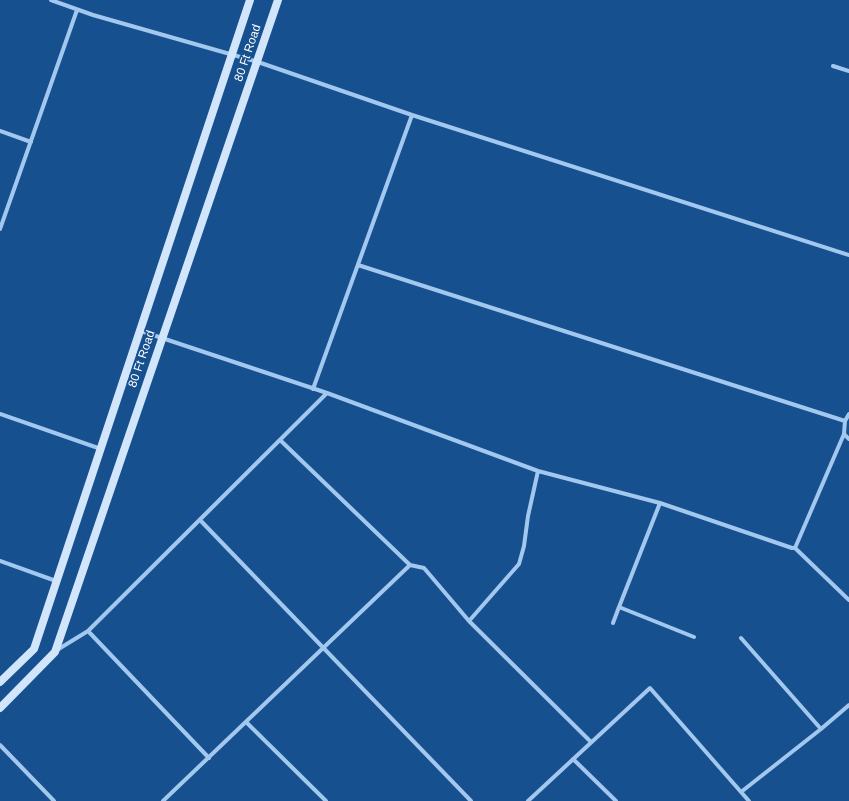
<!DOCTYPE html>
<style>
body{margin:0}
canvas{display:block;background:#17508f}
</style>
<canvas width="849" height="801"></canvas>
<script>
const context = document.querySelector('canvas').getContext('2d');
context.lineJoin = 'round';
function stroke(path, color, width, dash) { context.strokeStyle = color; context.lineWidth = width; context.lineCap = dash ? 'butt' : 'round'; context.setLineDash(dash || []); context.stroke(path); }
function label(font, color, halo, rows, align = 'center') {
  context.font = font + ' Arial,sans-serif'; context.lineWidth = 3.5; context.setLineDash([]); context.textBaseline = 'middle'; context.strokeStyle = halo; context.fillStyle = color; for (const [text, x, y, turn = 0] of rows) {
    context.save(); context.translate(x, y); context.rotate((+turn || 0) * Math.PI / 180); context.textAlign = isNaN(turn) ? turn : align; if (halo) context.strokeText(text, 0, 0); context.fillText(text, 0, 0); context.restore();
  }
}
stroke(new Path2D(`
 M51,0L93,15L258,62L412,115L849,255
 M833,66L849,71
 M0,131L31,142
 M0,229L77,10
 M358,265L845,421
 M141,331L327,393L538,471L660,503L792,548H795L844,434L845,421L849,414
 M313,389L412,115
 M0,414L101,449
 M844,434L849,439
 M280,440L410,565
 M660,503L619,607L694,637
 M200,520L471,801
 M795,548L849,600
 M0,561L56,581
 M469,621L519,564L524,546L528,516L538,471
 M613,623L619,607
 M88,631L209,758
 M741,638L821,729
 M57,650L88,631L327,393
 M246,722L326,801
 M0,745L54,801
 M573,759L616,801
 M163,801L410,565L424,568L469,621L591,742
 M528,801L650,688L741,792
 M749,801L741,792L821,729L849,705`), '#a3c8ef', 4);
stroke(new Path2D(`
 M0,682L34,649L250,0
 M0,708L55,652L278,0`), '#d1e5fb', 8);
label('12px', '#fff', '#17508f', [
 ["80 Ft Road",248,53,-71],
 ["80 Ft Road",142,359,-71]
]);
</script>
